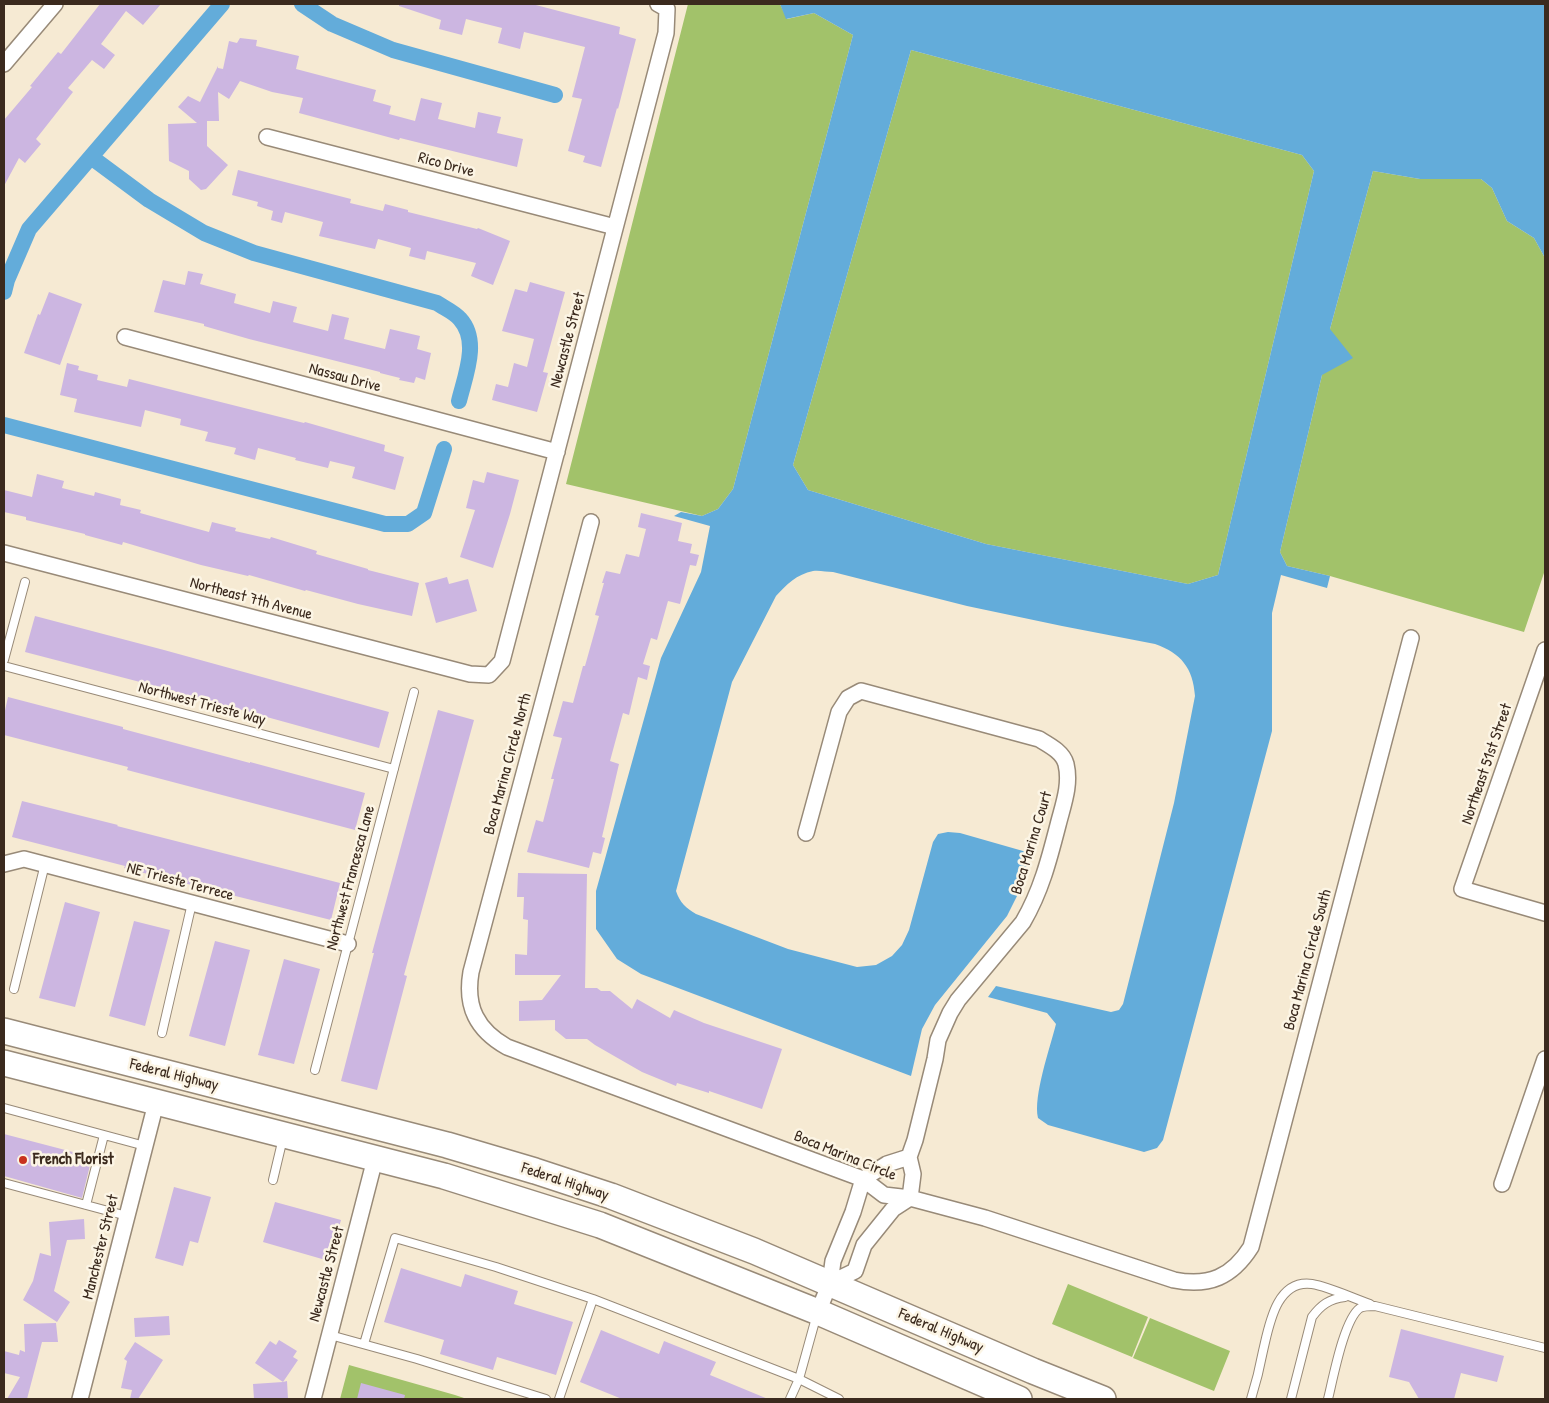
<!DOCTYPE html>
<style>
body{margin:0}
#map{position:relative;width:1549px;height:1403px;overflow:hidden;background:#f6ead3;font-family:"Patrick Hand",sans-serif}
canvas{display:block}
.frame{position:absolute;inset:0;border:5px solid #3b2a1e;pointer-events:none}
</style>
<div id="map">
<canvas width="1549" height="1403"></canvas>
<div class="frame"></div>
</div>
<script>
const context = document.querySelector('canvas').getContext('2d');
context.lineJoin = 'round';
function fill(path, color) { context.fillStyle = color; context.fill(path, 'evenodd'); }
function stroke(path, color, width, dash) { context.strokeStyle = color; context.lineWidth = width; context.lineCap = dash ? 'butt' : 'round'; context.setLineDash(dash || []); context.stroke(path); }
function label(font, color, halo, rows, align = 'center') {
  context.font = font + ' "Patrick Hand",sans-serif'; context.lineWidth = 5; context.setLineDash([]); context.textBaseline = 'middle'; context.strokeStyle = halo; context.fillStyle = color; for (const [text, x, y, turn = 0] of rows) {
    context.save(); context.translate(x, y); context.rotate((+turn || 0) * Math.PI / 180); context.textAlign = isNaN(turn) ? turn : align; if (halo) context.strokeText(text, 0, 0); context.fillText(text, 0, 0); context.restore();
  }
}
fill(new Path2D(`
 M688,4H780L787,19L814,13L853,35L733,489L718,509L702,516L566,484Z
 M911,50L1302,155L1314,171L1218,575L1188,584L986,544L808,490L793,465Z
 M1373,171L1420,179H1481L1492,188L1507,221L1534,238L1545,258V570L1524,632L1330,576L1287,566L1280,552L1322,375L1330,329Z
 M1068,1284L1148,1317L1132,1357L1052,1324Z
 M1150,1318L1230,1351L1214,1391L1133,1358Z
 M349,1365L455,1395L467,1399H340Z`), '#a2c26a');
fill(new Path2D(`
 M780,4H1545V258L1534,238L1507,221L1492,188L1481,179H1420L1373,171L1330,329L1353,358L1322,375L1280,552L1287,566L1330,576L1327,588L1281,575L1272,613V731L1163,1140L1157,1148L1144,1152L1048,1125L1038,1118C1033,1096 1050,1048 1056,1024L1047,1013L988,997L996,986L1111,1012L1119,1010L1123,1004L1174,803L1195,696C1193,668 1181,653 1155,644L1062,626L967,606L833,572C827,572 819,570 813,571C797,574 786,585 776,596L732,682L676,891C680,903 686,908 696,914L788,949L857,967L876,965L892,956L902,945L909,930L933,842L938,834L948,832L960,833L1030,853L1020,890L1007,916L935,1005L922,1029L911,1076L641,974L617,959L596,929V891L661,658L701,572L710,526L674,516L681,512L702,516L718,509L733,489L853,35L814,13L786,19ZM911,50L1302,155L1314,171L1218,575L1188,584L986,544L808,490L793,465Z`), '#63acda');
stroke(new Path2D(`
 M302,4L332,24L393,50L555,95
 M91,157L149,200L204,233L254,253L437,303C444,308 454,312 460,319C480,341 465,376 459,401
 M4,292L7,280L29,229L222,4
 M4,425L385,524H408L424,513L444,449`), '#63acda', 16);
fill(new Path2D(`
 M100,4H161L143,25L126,11L101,44L115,55L104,69L92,60L68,88L73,92L36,139L41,144L25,163L19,158L4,186V120L32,87L30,86L58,52L61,54Z
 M399,4H532L620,27L619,34L636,39L618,109L617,108L601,167L583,162L585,156L568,151L582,99L572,97L585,47L524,32L520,49L498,43L502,28L466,19L462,35L439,29L441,20L399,6Z
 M240,38L257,40L256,46L299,56L296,69L376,90L373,101L391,106L389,114L415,121L421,98L442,103L438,119L475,128L478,112L501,117L497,133L523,139L517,167L400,138L399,140L299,113L303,98L272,92L240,81L229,99L218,92L219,121H207V146L228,165L206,189L201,190L189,179V171L169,161L168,124L197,123L178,107L188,96L200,102L218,66V68L223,69L229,41L237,43Z
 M238,170L351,199L350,203L383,211L385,204L408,210V212L477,229L478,228L510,241L493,285L471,276L476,263L427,251L425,260L409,256L411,248L378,239L375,249L319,236L323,222L285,212L282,223L271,220L273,211L257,206L258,202L232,195Z
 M188,271L203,274L200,284L236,294L234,303L270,313L273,301L297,307L293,322L328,331L332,314L349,318L344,339L385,349L390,329L420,336L417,349L431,353L425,380L416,377L414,383L399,380L400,378L380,373V372L249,339L204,326V324L154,312L163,280L185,285Z
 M530,282L565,292L543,372L548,373L537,412L492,400L496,384L508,387L514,363L527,367L534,339L502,331L515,289L527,292Z
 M49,292L82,304L60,365L24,353L38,314L40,315Z
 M67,363L79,366L78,370L98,375L97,380L127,387L129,379L304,423L305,422L385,445L384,451L404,457L395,490L352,478L355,467L330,461L328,468L295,460L296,458L258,448L255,460L234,454L236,448L205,441L208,432L180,425L181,419L145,410L141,427L74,412L77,399L60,395Z
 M487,472L519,480L510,514L493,568L460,557L475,510L466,508L473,480L484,483Z
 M37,474L64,481L62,488L94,496L95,492L121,499L120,505L141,510L140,513L209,532L212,522L236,528L235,531L270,539L271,537L317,551L316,554L368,569V570L419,583L412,616L358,604L306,590L305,591L249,575L248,576L201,565L123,542L122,545L85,535V534L26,520V517L4,512V490L32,497Z
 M641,513L682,523L678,541L692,544L690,553L699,555L696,566L690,565L680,604L668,601L657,640L651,638L643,664L650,666L647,680L638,677L629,715L623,713L610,761L619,764L602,837L605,838L601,854L593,852L589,868L527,852L536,820L543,822L554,779H551L562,738L553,736L563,701L573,703L583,666H585L599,616L595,615L604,583H602L606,571L620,574L626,554L639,557L646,529L638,527Z
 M447,577L449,584L468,579L477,611L436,623L425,583Z
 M35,616L164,650L389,712L379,748L140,682L25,652Z
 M8,697L123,727V729L250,763V762L365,793L355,830L127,770L128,767L4,735V715Z
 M438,710L474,720L404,975L407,976L377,1090L341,1081L374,953H372Z
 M22,801L118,825L117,826L340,883L331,920L124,868L125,866L12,837Z
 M518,873L587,874L585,988H597L601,991H610L632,1009L637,999L670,1018L674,1010L704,1023L782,1049L762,1109L709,1091V1093L677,1083L676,1086L642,1072L595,1045L587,1039H566L555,1030V1020L519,1021V1001L542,1000L561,975H515V954L527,955L528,920L523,919L524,897H517Z
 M65,902L100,912L75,1007L39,998Z
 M134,921L170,930L145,1026L109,1016Z
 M215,941L250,950L225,1046L189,1036Z
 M284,959L320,969L294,1064L258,1055Z
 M4,1134L92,1157L82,1198L4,1176Z
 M174,1187L211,1197L198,1243L190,1241L183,1266L155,1258Z
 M275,1202L341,1220L329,1261L263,1242Z
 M84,1219L85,1239L67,1240L54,1291L70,1302L57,1322L23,1300L33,1281L40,1253L51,1256L49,1222Z
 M401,1268L461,1287L465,1274L518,1291L514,1304L573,1322L556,1375L497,1357L493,1370L440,1354L444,1340L384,1322Z
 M169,1316L170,1335L135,1337L134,1318Z
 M56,1323L58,1342H42L27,1399H7L20,1377L4,1373V1351L19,1355L20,1350L25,1352L24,1324Z
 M1401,1329L1504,1356L1497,1382L1461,1373L1454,1399H1419L1409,1382L1389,1377Z
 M601,1330L659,1354L664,1341L716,1362L710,1375L768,1399H622L580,1382Z
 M279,1340L297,1351L293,1357L298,1360L283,1382L287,1381L288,1399H254L253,1384L283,1382L255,1363L270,1341L276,1345Z
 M135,1342L163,1360L138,1399H130L132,1390L121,1388L127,1361L124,1359Z
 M361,1383L405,1395L404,1399H357Z`), '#ccb6e1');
const lane = new Path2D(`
 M4,660L25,582
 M4,666L394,769
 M14,989L45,864
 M162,1033L192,903
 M315,1070L414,692
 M4,1108L145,1146
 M273,1180L283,1138
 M4,1183L127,1216
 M86,1205L104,1135
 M330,1335L417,1359L546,1399
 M364,1344L395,1238L496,1267L593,1299L799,1379L839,1399
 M559,1399L593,1299
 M790,1399L799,1379L817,1314
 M1251,1399C1256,1383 1260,1367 1263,1351C1269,1326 1276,1279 1312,1284C1330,1287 1352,1298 1370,1304
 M1291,1399L1312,1317C1321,1305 1329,1299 1345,1297
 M1328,1399C1333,1379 1344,1319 1360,1308C1364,1306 1370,1306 1375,1306L1545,1348`);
const street = new Path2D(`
 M4,64L55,4
 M267,137L615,227
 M125,337L557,452
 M591,522L471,972C465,1007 477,1030 507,1047L863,1179L884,1195L910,1198L985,1218L1174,1280C1209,1287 1232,1277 1251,1247L1411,638
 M4,553L470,674L489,675L502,661L666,33L667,9L658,4
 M1545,650L1462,889L1545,913
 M806,833L839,712L848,698L861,691L1039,739C1049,745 1063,752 1066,764C1071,785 1063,805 1058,825C1049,860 1041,891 1023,922L958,1000L950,1013L938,1040L935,1059L915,1140L909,1157L913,1174L910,1198L893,1209L864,1245L855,1271L830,1283
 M4,864L24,859L348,944
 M1502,1184L1545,1059
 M818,1312L830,1283L833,1261L853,1212L863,1179L887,1164L909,1157
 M80,1399L156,1103
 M313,1399L375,1159`);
const primary = new Path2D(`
 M4,1031L447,1145L535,1171L611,1196L754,1251L1033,1371L1103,1399
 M4,1063L444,1176L600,1225L818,1312L1019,1399`);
stroke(lane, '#988a78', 10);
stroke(street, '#988a78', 18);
stroke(primary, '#988a78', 28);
stroke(lane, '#fff', 8);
stroke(street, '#fff', 15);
stroke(primary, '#fff', 25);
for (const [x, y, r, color] of [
 [23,1160,5,"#c8321e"]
]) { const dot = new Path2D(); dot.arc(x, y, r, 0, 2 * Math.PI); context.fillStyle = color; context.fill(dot); stroke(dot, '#fcf5e5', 2); }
label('16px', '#3b2a1e', '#fcf5e5', [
 ["Rico Drive",446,165,15],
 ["Newcastle Street",568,340,-75],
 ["Nassau Drive",345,378,15],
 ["Northeast 7th Avenue",251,599,15],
 ["Northwest Trieste Way",202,704,15],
 ["Boca Marina Circle North",508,764,-75],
 ["Northeast 51st Street",1487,764,-71],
 ["Boca Marina Court",1032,843,-73],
 ["Northwest Francesca Lane",351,878,-75],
 ["NE Trieste Terrece",180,882,15],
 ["Boca Marina Circle South",1308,960,-75],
 ["Federal Highway",174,1075,14],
 ["Boca Marina Circle",845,1156,22],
 ["Federal Highway",565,1182,18],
 ["Manchester Street",101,1247,-76],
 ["Newcastle Street",327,1274,-75],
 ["Federal Highway",941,1331,23]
]);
label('bold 16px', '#3b2a1e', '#fcf5e5', [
 ["French Florist",33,1160]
], 'left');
</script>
